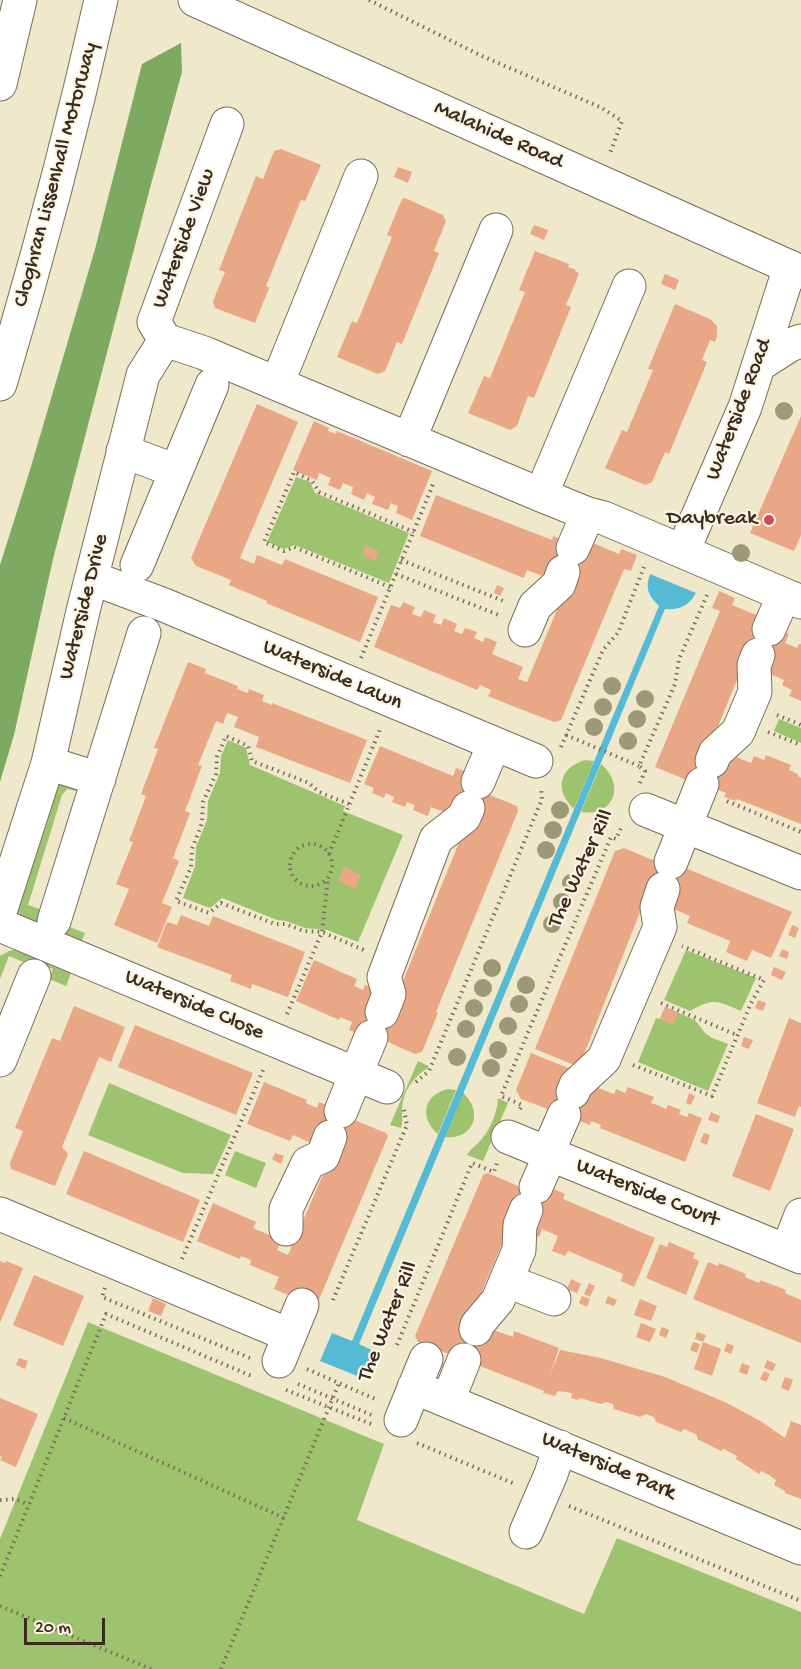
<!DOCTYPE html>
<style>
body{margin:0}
#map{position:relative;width:801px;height:1669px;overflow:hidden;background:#efe8cb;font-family:"Gochi Hand",sans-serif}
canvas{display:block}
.scale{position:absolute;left:24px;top:1618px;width:81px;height:27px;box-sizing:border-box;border:3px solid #3b2a1e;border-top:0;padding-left:8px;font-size:18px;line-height:21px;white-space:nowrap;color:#3b2a1e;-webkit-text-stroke:4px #fcf5e5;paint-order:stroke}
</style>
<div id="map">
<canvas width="801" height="1669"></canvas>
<div class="scale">20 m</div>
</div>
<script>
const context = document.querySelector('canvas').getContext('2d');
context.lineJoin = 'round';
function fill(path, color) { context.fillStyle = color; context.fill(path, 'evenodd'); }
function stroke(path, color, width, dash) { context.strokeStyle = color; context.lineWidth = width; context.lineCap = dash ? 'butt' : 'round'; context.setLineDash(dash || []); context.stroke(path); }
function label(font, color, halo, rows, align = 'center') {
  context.font = font + ' "Gochi Hand",sans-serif'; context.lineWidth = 4.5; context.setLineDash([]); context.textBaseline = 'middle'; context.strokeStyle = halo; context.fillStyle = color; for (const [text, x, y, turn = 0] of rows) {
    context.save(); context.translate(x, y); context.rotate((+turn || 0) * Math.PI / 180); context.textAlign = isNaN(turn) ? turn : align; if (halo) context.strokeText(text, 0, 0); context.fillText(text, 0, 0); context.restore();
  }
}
fill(new Path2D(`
 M296,477L310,482L315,493L409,533L389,583L295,545L284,549L267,542Z
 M779,719L801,728V743L774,731Z
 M228,740L246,748L250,765L345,806L343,811L403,835L358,942L327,930L305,928L286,921L277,920L222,898L210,908L183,898L195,866L196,847L207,820L208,801L220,773L221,756Z
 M585,760L594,761L574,809C554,790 559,768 585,760Z
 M601,764C626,785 614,817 581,812Z
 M73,780L81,792L67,789L62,795L28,905L46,911L67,926L85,933L80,945L17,915L16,905L59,782Z
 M22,948L73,968L66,986L49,979L53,969L30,960L28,964L9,956L0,979V956L9,951Z
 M686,950L756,978L741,1011C718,1001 714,997 690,1011L664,1000Z
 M665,1007L695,1020L705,1033L712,1038L728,1044L708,1091L638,1062L656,1018L660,1019Z
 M418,1061L428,1066V1068C413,1077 403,1091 402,1109C402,1116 403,1122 401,1128L390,1125Z
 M109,1083L231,1135L213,1174L183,1173L88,1135Z
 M448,1089L456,1090L438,1134C419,1118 423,1095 448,1089Z
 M463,1093C484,1112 474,1140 445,1137Z
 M498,1098L508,1103L483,1161L467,1155C471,1148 476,1146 481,1140C490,1130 498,1111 498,1098Z
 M235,1151L266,1163L256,1188L225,1175Z
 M88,1322L384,1444L357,1520L584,1614L617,1538L801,1612V1669H0V1539Z`), '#9ec36e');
fill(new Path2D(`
 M181,43L182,72L150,188L53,559L14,735L0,782V565L30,470L95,249L142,64Z`), '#7ea961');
fill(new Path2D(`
 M650,574L696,593C689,606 679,610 665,609L359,1344L378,1353L367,1380L320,1361L332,1333L352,1341L659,606C648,595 645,589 650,574Z`), '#55bad3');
fill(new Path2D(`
 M281,149L321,165L305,201L301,200L266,286L269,288L255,323L215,308L213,301L225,272L219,270L256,176L263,179L274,151Z
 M398,167L412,172L408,183L394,177Z
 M405,198L443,215L446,221L434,251L439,253L402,344L397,342L385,371L378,374L337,357L352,321L357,323L392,237L387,235L402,199Z
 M534,225L548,230L544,240L530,234Z
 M535,251L569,264L568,267L574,269L579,274L566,305L571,307L534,398L528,396L517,426L510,430L468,413L484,376L490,378L525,292L519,290Z
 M665,274L679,280L675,290L661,284Z
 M675,304L710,319L717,326V337L715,342L710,340L702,360L707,362L669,454L665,452L652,482L645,485L605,468L622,430L627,432L653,370L648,369Z
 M257,404L298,422L240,558L254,564L257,555L282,565L285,559L378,597L360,642L266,603L267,601L229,585L231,580L196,566L191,558Z
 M801,416V535L794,551L750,533Z
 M314,421L329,428L328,431L336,434L337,431L432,471L412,520L396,513L398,506L391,503L388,510L372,504L375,497L367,493L364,500L351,494L353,487L343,483L340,490L328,485L331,478L319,473L317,480L293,470Z
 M436,495L552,540L553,536L570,543L586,540L619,554L621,549L637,555L631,571L624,569L561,720L554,722L515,707L488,696L491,690L480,685L477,690L374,647L391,605L400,608L403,602L415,607L412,614L421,617L424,610L436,615L433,622L441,625L444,618L457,624L454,631L462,634L465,628L477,632L474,638L483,642L485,637L497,642L492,654L523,667L518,679L527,682L571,576L555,581L527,570L524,578L420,536Z
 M366,546L379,551L376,561L362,555Z
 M497,585L504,588L500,596L494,593Z
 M719,591L735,598L732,605L764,618L775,628L789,634L785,643L797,648L799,644H801V701L789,696L792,690L782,685L784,680L770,674L746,658L705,758L734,756L751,763L754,756L764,760L766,755L791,765L789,770L798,774V776L801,778V824L737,799L736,801L724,797L726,793L696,781L694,783L655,767L720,611L712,608Z
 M188,662L206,669L205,673L238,686L237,689L248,693L249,689L264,695L262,701L272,705V703L367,740L350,783L256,747L259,737L234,727L238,717L227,713L223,724L216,721L198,765L202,766L185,811L190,813L173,858L179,861L162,903L172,907L157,943L114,925L129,889L116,884L133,842L129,841L146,796L141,794L158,749L154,748Z
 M380,746L453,776L456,768L476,775L480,791L517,806L518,811L436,1012L438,1013L422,1052L415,1054L379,1038L363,1036L349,1030L352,1022L340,1017L339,1020L296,1001L314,960L357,979L354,986L363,990L365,985L397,996L472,810L459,818L431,807L428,816L413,810L415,805L407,802L405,807L392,802L394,797L386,793L384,798L372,793L374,788L364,784Z
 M624,848L660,863L661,858L792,912L771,958L752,950L747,961L726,952L730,941L687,923L690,916L664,905L642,907L579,1067L535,1049L615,851Z
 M344,867L361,875L355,889L338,881Z
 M181,915L209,926L213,916L305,952L288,997L252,984L251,989L230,981L232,975L157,947L167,922L177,925Z
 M792,925L799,928L795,938L788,935Z
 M782,949L789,952L787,959L779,956Z
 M774,967L786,972L782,980L771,975Z
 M758,1000L766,1003L763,1011L755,1008Z
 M74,1006L125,1027L111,1062L99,1057L62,1147L68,1154L55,1186L11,1169L10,1163L23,1131L15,1128L52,1038L60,1041Z
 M665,1007L678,1012L673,1025L660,1019Z
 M789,1018L801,1023V1107L799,1106L795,1117L757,1103Z
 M135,1025L253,1073L236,1115L118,1067Z
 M744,1037L753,1040L749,1049L741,1046Z
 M531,1053L573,1070L588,1084L614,1094L616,1089L625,1093L628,1087L654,1097L651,1103L657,1105L666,1109L668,1105L681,1110L679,1114L687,1117L689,1113L702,1118L685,1162L600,1128L601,1125L591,1121L590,1125L521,1099L516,1090Z
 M264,1082L307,1100L306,1103L317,1108L319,1102L341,1111L347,1117L386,1133L388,1136L318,1302L312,1305L274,1289L279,1277L250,1265L251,1260L241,1256L240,1259L197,1241L213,1203L256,1222L253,1228L281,1240L277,1250L288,1255L338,1140L320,1147L293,1135L290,1141L247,1124Z
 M689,1093L695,1096L691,1105L686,1103Z
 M711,1112L720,1116L718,1123L708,1120Z
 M756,1114L794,1129L770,1191L732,1176Z
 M704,1133L710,1135L707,1145L700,1142Z
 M84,1151L200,1200L183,1242L66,1194Z
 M275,1153L284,1156L281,1164L272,1159Z
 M488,1173L525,1189L549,1187L565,1194L563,1199L655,1238L634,1287L621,1281L623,1274L568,1251L565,1256L552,1251L558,1236L542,1229L539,1237L528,1232L518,1206L471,1317L486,1327L513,1337L514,1331L559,1348L550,1375L560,1350L601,1358L665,1377L727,1403L762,1422L785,1438L791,1421L801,1425V1499L785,1493V1491L774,1485L776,1480L769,1475L761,1471L759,1474L736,1459L737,1456L724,1449L721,1451L697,1439V1435L691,1432L684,1429L681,1432L656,1422L654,1417L646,1414L640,1417L614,1409L613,1404L606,1402L601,1404L580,1398L578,1400L571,1398L572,1393L558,1391L555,1396L543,1393L544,1391L418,1342L415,1336L483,1175Z
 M669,1242L695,1253L693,1258L699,1261L686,1295L646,1278L660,1244L667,1247Z
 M0,1261L5,1263L6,1261L23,1268L0,1323Z
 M708,1262L718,1266L719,1263L746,1274L745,1277L759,1283L760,1280L786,1290L785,1293L801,1300V1343L693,1299Z
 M34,1275L84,1296L63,1346L13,1325Z
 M571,1279L581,1284L577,1293L567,1289Z
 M589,1283L595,1286L590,1297L584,1294Z
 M582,1296L590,1299L587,1307L579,1303Z
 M608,1296L617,1300L614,1306L605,1303Z
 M153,1298L166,1304L161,1316L148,1311Z
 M640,1299L657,1306L651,1321L634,1315Z
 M641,1323L656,1329L650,1342L636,1337Z
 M662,1327L669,1330L666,1338L659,1335Z
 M697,1332L706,1335L703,1342L695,1339Z
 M693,1342L700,1344L697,1353L690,1350Z
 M703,1342L721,1349L712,1376L694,1369Z
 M727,1343L734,1346L731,1354L724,1351Z
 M19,1358L28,1361L25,1369L16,1365Z
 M767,1360L776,1364L773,1371L764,1368Z
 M742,1363L750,1366L747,1375L739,1372Z
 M764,1371L770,1374L766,1382L760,1379Z
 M785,1377L793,1380L789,1391L781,1388Z
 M0,1398L38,1414L16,1467L0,1460L2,1457L0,1456Z`), '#eaa786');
const minor = new Path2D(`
 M227,124L154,322L165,340L204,353L541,495L588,514L604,518L801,602
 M759,365L790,345L801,341
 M277,384L361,176
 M409,440L496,230
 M123,451L176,471
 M541,495L629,286
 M573,548L588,514
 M683,551L745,407L790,267
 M137,565L212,385
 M92,578L164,605L536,761
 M769,629L784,595
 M525,630L535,606L559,584L563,572
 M712,761L715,753L738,732L755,692L754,665L758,655
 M48,763L99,779
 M478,782L494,744
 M646,810L801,873
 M671,862L702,784
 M0,912L48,763L84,607L143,375L165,340
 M54,921L144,633
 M0,925L387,1087
 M382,1012L389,994L384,977L436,839L464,817L468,808
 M0,1060L34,976
 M573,1092L576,1085L604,1059L606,1054L660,927L657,907L663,889
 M341,1111L371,1037
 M508,1137L801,1257
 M547,1154L564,1115
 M536,1187L550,1155
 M0,1214L289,1335
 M286,1229V1209L308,1163L323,1156L330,1137
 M787,1251L801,1215
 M507,1281L554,1299
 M476,1329L477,1325L498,1300L519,1250L520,1225L526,1210
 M279,1361L302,1305
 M414,1387L801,1548
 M448,1400L464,1360
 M401,1420L426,1359
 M526,1532L551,1474L560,1447`);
const major = new Path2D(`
 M195,0L801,272`);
const highway = new Path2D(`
 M0,84L20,0
 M0,384C38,258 72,129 101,0`);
stroke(minor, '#7a6c5b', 35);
stroke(major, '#7a6c5b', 35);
stroke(highway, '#7a6c5b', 35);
stroke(new Path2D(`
 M369,0L482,56L602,108L622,121L610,153
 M401,560L506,602
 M396,574L501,616
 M390,587L294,547L284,551L264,542L294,472L312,481L319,492L414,532
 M361,658L434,482
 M777,715L801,725
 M768,732L801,745
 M566,735L639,766
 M561,747L603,650L618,633L644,567
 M640,783L645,771L639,766L675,684L679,659L707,595
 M727,801L801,832
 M349,804L319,792L309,783L252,761L248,746L226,736L217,757L216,774L203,802L202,823L192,849L191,867L176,901L209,913L221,903L275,924H285L304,931L322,932L364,950
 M290 865a21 21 0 1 1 42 0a21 21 0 1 1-42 0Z
 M329,854L381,727
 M661,1003L737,1035
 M287,1014L322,932L328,878
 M633,1065L712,1096L751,1003L764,980L682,946
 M416,1082L429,1071L542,799L541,788
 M520,1109L522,1105L501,1096L611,837L616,839L622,826
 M182,1259L264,1068
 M105,1288L102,1297L250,1358
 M333,1300L407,1125L404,1110
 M397,1345L472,1163L494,1172L497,1163
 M307,1369L375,1399L376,1396
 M298,1384L374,1416
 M286,1390L371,1424
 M64,1418L284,1518
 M417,1443L515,1484
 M0,1500L15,1499L29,1505
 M569,1506L801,1601
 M0,1576L106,1314L254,1377
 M0,1606L151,1669
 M221,1669L339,1383`), '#7a6c5b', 4, [1.5, 4.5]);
stroke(minor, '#fff', 33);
stroke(major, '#fff', 33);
stroke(highway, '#fff', 33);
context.fillStyle = '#9c9979';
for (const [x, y] of [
 [784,411],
 [741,553],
 [612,686],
 [645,699],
 [603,707],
 [637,719],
 [594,727],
 [628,741],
 [560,810],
 [553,830],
 [546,850],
 [571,883],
 [562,902],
 [552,924],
 [492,968],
 [526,985],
 [483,988],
 [519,1004],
 [474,1008],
 [508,1026],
 [466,1029],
 [498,1050],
 [457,1057],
 [491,1068]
]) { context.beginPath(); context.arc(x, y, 9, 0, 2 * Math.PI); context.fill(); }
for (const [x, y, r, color] of [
 [769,520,6,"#d1495b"]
]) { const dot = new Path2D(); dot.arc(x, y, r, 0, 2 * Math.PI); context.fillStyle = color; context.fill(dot); stroke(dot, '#fcf5e5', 2); }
label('22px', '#3b2a1e', '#fcf5e5', [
 ["Malahide Road",498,136,24],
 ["Cloghran Lissenhall Motorway",57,175,-75],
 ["Waterside View",185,239,-70],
 ["Waterside Road",740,410,-69],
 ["Waterside Drive",85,607,-76],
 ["Waterside Lawn",332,676,23],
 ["The Water Rill",582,869,-65],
 ["Waterside Close",194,1006,23],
 ["Waterside Court",647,1194,22],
 ["The Water Rill",389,1322,-68],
 ["Waterside Park",608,1467,23]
]);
label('22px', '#3b2a1e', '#fcf5e5', [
 ["Daybreak",757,520]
], 'right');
</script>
